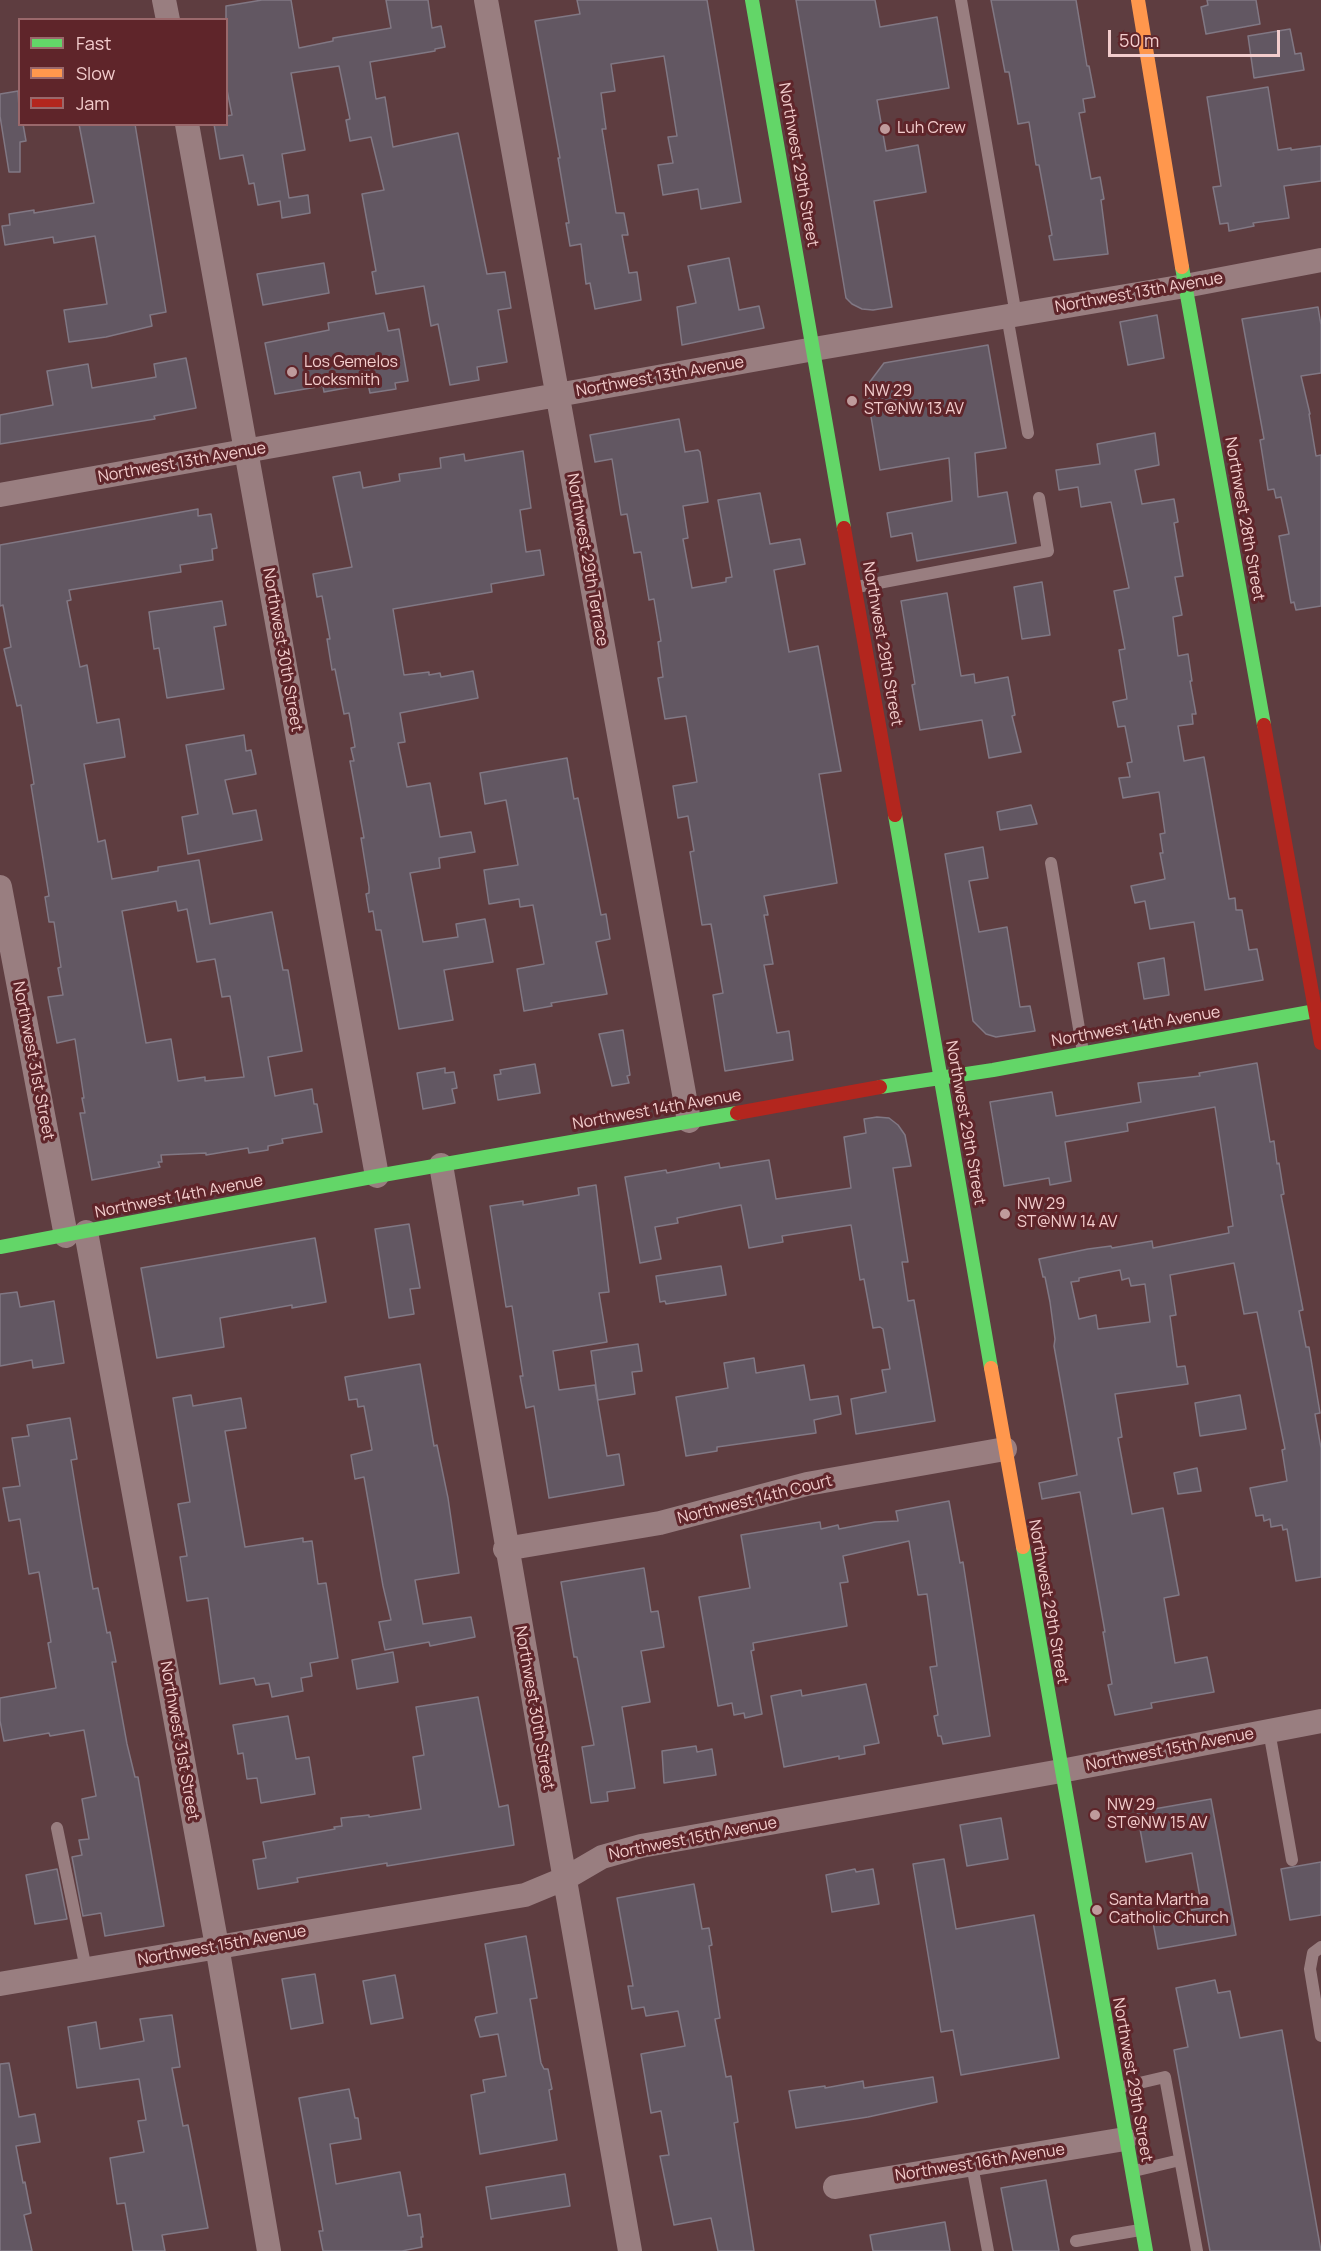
<!DOCTYPE html>
<style>
body{margin:0}
#map{position:relative;width:1321px;height:2251px;overflow:hidden;background:#5e3d40;font-family:Manrope,sans-serif}
canvas{display:block}
.legend{position:absolute;left:18px;top:18px;width:210px;height:108px;box-sizing:border-box;background:#5f252a;border:2px solid #9a686b;margin:0;padding:8px 10px;list-style:none;font-size:18px;color:#f3cdcd}
.legend li{display:flex;align-items:center;gap:12px;height:30px}
.legend b{width:30px;border:2px solid #9a686b}
.scale{position:absolute;left:1108px;top:30px;width:172px;height:27px;box-sizing:border-box;border:3px solid #f3cdcd;border-top:0;padding-left:8px;font-size:18px;line-height:21px;white-space:nowrap;color:#f3cdcd;-webkit-text-stroke:4px #5f252a;paint-order:stroke}
</style>
<div id="map">
<canvas width="1321" height="2251"></canvas>
<ul class="legend">
<li><b style="height:8px;background:#63d668"></b>Fast</li>
<li><b style="height:8px;background:#ff974d"></b>Slow</li>
<li><b style="height:8px;background:#b3261e"></b>Jam</li>
</ul>
<div class="scale">50 m</div>
</div>
<script>
const context = document.querySelector('canvas').getContext('2d');
context.lineJoin = 'round';
function fill(path, color) { context.fillStyle = color; context.fill(path, 'evenodd'); }
function stroke(path, color, width, dash) { context.strokeStyle = color; context.lineWidth = width; context.lineCap = dash ? 'butt' : 'round'; context.setLineDash(dash || []); context.stroke(path); }
function label(font, color, halo, rows, align = 'center') {
  context.font = font + ' Manrope,sans-serif'; context.lineWidth = 6; context.setLineDash([]); context.textBaseline = 'middle'; context.strokeStyle = halo; context.fillStyle = color; for (const [text, x, y, turn = 0] of rows) {
    context.save(); context.translate(x, y); context.rotate((+turn || 0) * Math.PI / 180); context.textAlign = isNaN(turn) ? turn : align; if (halo) context.strokeText(text, 0, 0); context.fillText(text, 0, 0); context.restore();
  }
}
const building = new Path2D(`
 M262,0H291L299,48L333,41V38L391,28L386,0H428L432,28L441,26L445,47L435,49V51L370,62L376,99L385,97L393,147L458,133L487,274L505,272L511,308L498,310L507,362L477,367L479,380L450,385L438,324L431,326L424,286L376,294L372,272L376,271L362,194L384,190L371,137L350,141L346,120L350,119L339,66L291,73L305,150L282,154L289,198L308,195L310,213L282,218L280,201L258,205L254,183L249,184L243,155L220,159L214,124H226V116L232,115L226,85V6Z
 M577,0H707L741,202L701,209L698,189L663,195L658,165L673,163L668,137L677,136L664,56L611,64L615,91L601,93L606,129H602L616,213H624L628,235H622L629,273L637,272L641,300L595,309L590,283L586,284L581,244L570,246L566,223H569L558,158H560L535,21L580,14Z
 M796,0H875L880,27L937,17L949,88L877,100L886,151L918,145L926,192L874,201L892,307L873,310L862,309L852,304L846,298Z
 M991,0H1076L1087,66H1089L1095,97L1083,99L1085,112L1079,113L1091,179L1100,177L1104,199L1101,200L1108,254L1054,260L1049,236L1052,235L1039,165H1036L1029,122L1018,124L1009,72H1005Z
 M1207,0H1256L1260,24L1206,34L1201,7L1208,5Z
 M1290,29L1295,54L1301,53L1304,70L1254,78L1248,36Z
 M1268,87L1278,150L1291,148V150L1321,146V181L1284,186L1289,218L1253,223L1254,226L1229,231L1228,223L1220,224L1213,187L1221,186L1207,97Z
 M18,91L20,124H23L26,141L20,142V172H9L0,116V94Z
 M79,124H135L166,312L150,315L152,326L106,337L69,342L64,310L107,304L95,236L54,243L53,237L5,245L2,226L10,225L9,214L34,210V213L94,203Z
 M729,258L739,310L759,306L764,328L682,345L677,307L696,303L688,266Z
 M324,263L329,293L263,305L257,274Z
 M1318,307L1321,325V373L1301,376L1310,414H1309L1316,456L1321,455V606L1296,610L1294,602L1291,603L1279,536L1289,534L1281,497L1276,498L1274,489L1268,490L1260,440L1264,439L1242,319Z
 M384,313L388,331L399,329L408,381L395,383L396,389L370,393L368,384L324,392L323,386L275,394L265,343L329,330L328,323Z
 M1157,315L1164,358L1128,365L1120,322Z
 M988,345L1006,448L975,453L978,497L1007,492L1016,543L917,561L912,533L891,537L887,513L952,501L949,458L880,470L866,387L884,363Z
 M186,358L196,408L154,416L155,419L0,444V415L53,405L47,371L88,364L92,388L156,377L154,364Z
 M679,419L685,452L698,450L700,452L708,502L683,506L688,538L683,539L692,588L726,582V578L732,577L718,500L760,493L770,544L800,539L805,564L774,570L789,652L818,646L841,771L819,774L837,883L764,896L768,915H764L773,964L764,965L777,1033L789,1031L793,1060L725,1071L713,995L723,993L711,924L702,925L690,852L694,851L688,816L678,818L673,786L697,782L686,716L665,719L658,678L663,677L658,642L661,641L654,599L649,600L641,552L634,553L627,514L621,515L612,459L595,462L590,435Z
 M1155,433L1159,465L1135,470L1142,504L1174,499L1178,522L1174,523L1183,576L1175,577L1182,615L1173,617L1178,656L1188,654L1192,681H1190L1196,714H1192L1193,724L1178,726L1184,761L1204,757L1229,899L1235,898L1236,910H1242L1249,950L1257,949L1263,980L1205,990L1194,922L1150,929L1145,901L1135,903L1131,886L1165,879L1160,853H1163L1160,834L1165,833L1159,792L1123,798L1119,778L1130,777L1127,763L1132,762L1125,726L1118,727L1113,702L1127,699L1119,650L1125,649L1114,591L1129,588L1111,502L1081,507L1078,487L1059,490L1056,470L1100,464L1097,444Z
 M523,451L531,508L520,510L526,552L540,550L544,575L491,584L492,592L393,609L404,675L429,672V675L440,673L441,677L473,671L478,698L400,713L405,742L398,743L407,787L430,783L440,837L471,832L475,852L439,858L440,868L410,873L423,942L458,937L456,924L485,919L493,962L444,970L453,1020L399,1029L381,930H376L373,911L369,912L366,894L369,893V887L361,838H364L350,761H354L351,748L355,747L349,713L344,714L335,669L332,670L327,639H330L322,596L317,597L313,574L352,567L333,477L360,472L363,488L400,481L399,474L441,468L440,458L464,454L465,461Z
 M198,509V516L211,514L217,548L212,549L213,560L180,565L181,572L69,590L71,600L67,601L80,667L87,665L97,723L119,719L125,757L84,764L98,842L105,840L112,879L158,871V867L199,860L210,924L272,912L283,970H288L302,1051L268,1057L275,1096L312,1089L314,1104H317L322,1132L282,1139L283,1143L268,1146V1150L249,1153L248,1148L206,1155V1153L161,1155L162,1162H158L160,1167L92,1180L80,1113H85L82,1098H84L75,1039L57,1043L48,997L63,995L58,968L61,967L54,922H49L45,897L49,896L31,785L34,784L21,705L17,706L4,649L11,647L3,605L0,606V545ZM176,901L178,911L187,909L197,962L215,959L222,997L230,996L244,1077L205,1081V1077L178,1081L171,1039L146,1043L122,911Z
 M1042,582L1050,635L1022,639L1014,587Z
 M947,593L961,676L974,674L975,683L1008,677L1015,715L1012,716L1021,752L989,758L982,720L920,730L912,685L915,684L901,601Z
 M222,601L226,625L214,627L224,689L167,698L159,648L154,649L149,612Z
 M244,735L246,751L251,750L256,774L225,780L233,814L256,810L262,840L188,854L182,817L198,814L186,745Z
 M567,758L574,799L578,798L601,915L606,914L610,939L596,942L607,994L551,1003L552,1006L524,1011L517,969L544,964L533,905L520,907L519,899L489,904L484,870L518,865L506,800L485,804L480,773Z
 M1031,805L1037,824L1000,830L997,812Z
 M983,847L988,878L969,881L979,932L1007,927L1020,1007L1030,1006L1035,1031L996,1037L986,1034L973,1021L945,854Z
 M1164,958L1169,995L1144,999L1138,963Z
 M623,1030L630,1075L627,1076L629,1083L612,1086L599,1034Z
 M1257,1063L1270,1142L1274,1141L1277,1164L1279,1163L1284,1194L1281,1195L1303,1310L1299,1311L1306,1347H1309L1320,1413L1315,1414L1321,1448V1577L1296,1581L1287,1529L1283,1530L1282,1525L1271,1527L1270,1519L1264,1521L1263,1515L1256,1516L1250,1488L1287,1481L1282,1450L1285,1449L1257,1312L1244,1314L1234,1263L1170,1275L1176,1315L1170,1316L1177,1367L1185,1366L1188,1384L1115,1394L1122,1437L1118,1438L1132,1514L1163,1508L1179,1595L1164,1598L1175,1663L1207,1657L1214,1692L1151,1703L1152,1708L1115,1715L1108,1685L1112,1684L1103,1632H1105L1080,1492L1042,1499L1039,1483L1077,1475L1054,1346L1055,1339L1050,1302L1045,1277H1043L1039,1259L1088,1249L1111,1246L1112,1248L1152,1241L1153,1248L1229,1233L1228,1227L1233,1226L1215,1107L1127,1123L1128,1131L1065,1142L1071,1181L1050,1185L1049,1178L1004,1186L990,1102L1052,1092L1056,1116L1141,1102L1138,1083L1200,1076L1199,1073ZM1120,1270L1122,1280L1129,1278L1131,1286L1145,1284L1150,1322L1098,1329L1096,1315L1079,1319L1071,1282L1079,1281V1278Z
 M535,1064L540,1093L498,1100L494,1075L501,1074L500,1070Z
 M445,1068V1073L454,1072L457,1088L452,1089L455,1103L423,1109L417,1073Z
 M877,1117L889,1118L898,1125L905,1135L911,1166L893,1168L908,1262H902L908,1301L914,1300L935,1421L856,1434L851,1399L886,1392L882,1370L890,1369L883,1329L880,1327L873,1328L864,1279L860,1280L851,1225L782,1236L783,1242L749,1248L741,1205L715,1210L677,1218L678,1223L655,1227L661,1259L640,1263L625,1177L666,1170L667,1173L719,1163L720,1168L769,1160L776,1199L851,1188L844,1137L866,1133L864,1119Z
 M596,1185L609,1292L599,1293L607,1342L553,1351L559,1390L595,1385L607,1456L619,1454L624,1485L549,1498L534,1406L526,1408L520,1376H523L512,1306L506,1307L490,1206L523,1201V1205L579,1195L578,1188Z
 M409,1224L420,1288L410,1289L414,1314L389,1318L375,1229Z
 M315,1238L326,1302L292,1308V1305L220,1318L224,1347L157,1358L141,1268Z
 M721,1266L726,1295L666,1304L665,1301L660,1302L656,1276Z
 M17,1292L20,1307L54,1301L64,1363L33,1368L32,1360L0,1366V1294Z
 M638,1344L642,1371L632,1372L635,1394L598,1400L591,1351Z
 M754,1358L756,1373L804,1365L810,1400L838,1396L841,1414L814,1420L816,1433L717,1447V1451L686,1456L676,1397L728,1388L724,1363Z
 M420,1364L434,1446L437,1445L448,1498L459,1573L415,1580L423,1624L471,1617L475,1637L430,1646L429,1642L385,1650L379,1622L391,1620L383,1586L364,1477L355,1479L351,1455L372,1450L364,1406L358,1407L357,1399L349,1400L345,1377Z
 M191,1395L193,1406L241,1398L246,1428L225,1431L245,1547L303,1538V1542L312,1541L318,1584L326,1583L338,1658L310,1663L312,1676L301,1678L303,1691L272,1697L269,1683L256,1685L254,1678L220,1684L208,1598L187,1601L180,1557L187,1556L178,1504L190,1502L173,1398Z
 M1240,1395L1246,1429L1200,1436L1195,1403Z
 M70,1418L77,1459L71,1460L81,1521L93,1589L98,1588L107,1633L110,1632L116,1662H112L127,1744L135,1777H138L164,1926L105,1936L101,1913L83,1916L72,1857L82,1855L79,1840L89,1839L82,1799L96,1796L84,1730L50,1736L49,1733L4,1741L0,1721V1698L56,1688L48,1643L51,1642L39,1572L29,1574L20,1519L9,1521L3,1488L20,1486L12,1438L29,1436L27,1425Z
 M1197,1468L1201,1491L1178,1494L1174,1473Z
 M949,1501L960,1563L963,1562L990,1736L943,1744L941,1736H938L934,1716L938,1715L930,1667L937,1666L927,1594L918,1595L909,1541L843,1556L848,1582L840,1583L847,1626L753,1643L754,1650L751,1651L762,1714L745,1718L744,1713L734,1715L732,1703L718,1706L699,1597L750,1588L741,1535L820,1522L821,1529L838,1525L839,1529L875,1522L898,1521L896,1511Z
 M644,1568L651,1612L658,1611L664,1647L641,1651L650,1702L622,1707L635,1788L607,1792L608,1801L591,1803L582,1747L594,1745L577,1657H574L561,1582Z
 M393,1652L398,1682L357,1689L352,1660Z
 M866,1684L879,1743L864,1746L865,1754L839,1759V1756L784,1767L771,1696L801,1690L802,1696Z
 M478,1697L499,1807L508,1805L514,1845L387,1866V1863L297,1878L298,1882L258,1889L253,1860L266,1858L263,1842L335,1829L334,1827L342,1826L341,1818L369,1815V1817L421,1809L413,1757L424,1755L416,1707Z
 M288,1716L296,1759L309,1757L315,1794L261,1803L257,1778L247,1779L243,1753L238,1754L233,1725Z
 M696,1746L697,1752L712,1749L716,1775L664,1783L662,1751Z
 M1211,1799L1236,1935L1158,1949L1152,1917L1202,1908L1192,1853L1146,1862L1137,1812Z
 M1001,1818L1008,1859L967,1866L960,1825Z
 M944,1859L956,1929L1034,1915L1059,2058L961,2075L953,2030L941,2032L913,1864Z
 M1321,1862V1915L1290,1920L1281,1869Z
 M57,1869L67,1919L35,1924L26,1875Z
 M855,1869L856,1872L873,1869L879,1904L832,1912L826,1875Z
 M694,1884L702,1929L709,1928L712,1945L709,1946L720,2018L715,2019L726,2077L731,2076L738,2122L734,2123L754,2251H718L711,2218L674,2225L660,2156L669,2155L661,2111L651,2113L641,2054L685,2046L678,2011L646,2016L644,2007L632,2009L628,1986H633L617,1898Z
 M526,1936L537,1998L530,1999L541,2063L544,2069H548L552,2089L549,2090L557,2140L480,2154L471,2095L485,2092L483,2080L506,2076L498,2034L480,2037L475,2020L476,2017L497,2013L485,1944Z
 M315,1974L323,2023L291,2029L282,1979Z
 M395,1975L403,2018L371,2024L363,1981Z
 M1215,1980L1218,1993L1230,1991L1240,2038L1282,2030L1321,2251H1210L1174,2050L1188,2047L1176,1988Z
 M172,2015L180,2067L172,2068L183,2126L188,2125L208,2228L162,2235L165,2251H133L125,2203L117,2204L110,2158L144,2152L138,2121L146,2120L139,2079L77,2088L68,2027L96,2022L100,2049L144,2041L140,2019Z
 M9,2063L19,2117L35,2114L40,2142L16,2146L23,2183L25,2182L31,2213L24,2215L32,2251H0V2064Z
 M933,2077L937,2102L868,2117L796,2128L789,2091L825,2086V2088L863,2081L864,2088Z
 M349,2089L355,2118H358L361,2139L330,2144L336,2184L400,2172L408,2216L420,2214L423,2237H421L422,2247L402,2251H323L319,2231H323L299,2098Z
 M565,2174L570,2206L491,2219L486,2187Z
 M1046,2180L1059,2251H1013L1001,2188Z
 M945,2222L950,2251H873L870,2235Z`);
fill(building, '#625762');
stroke(building, '#817884', 1.5);
stroke(new Path2D(`
 M961,0L1016,315
 M1007,316L1028,433
 M857,587L1048,551L1039,498
 M1051,863L1083,1052
 M1269,1731L1292,1860
 M57,1828L86,1969
 M1321,1947L1313,1953L1310,1969L1321,2036
 M1118,2088L1165,2077L1197,2251
 M972,2165L988,2251
 M1134,2171L1180,2160
 M1076,2241L1140,2230`), '#997e80', 12);
stroke(new Path2D(`
 M164,0L168,20
 M486,0L689,1121
 M187,124L377,1176
 M0,495L814,349L1185,286L1321,260
 M0,887L66,1236
 M441,1165C502,1527 567,1889 630,2251
 M86,1232L217,1946L269,2251
 M505,1549L660,1523L807,1484L1005,1449
 M0,1984L525,1895L566,1878L602,1857L641,1846L1061,1771L1321,1721
 M835,2187L1125,2139`), '#997e80', 24);
stroke(new Path2D(`
 M752,0L844,528
 M1182,267L1264,725
 M895,815L991,1368
 M880,1087L993,1070L1321,1010
 M0,1247L377,1176L737,1113
 M1023,1547L1146,2251`), '#63d668', 14);
stroke(new Path2D(`
 M1138,0L1182,267
 M991,1368L1023,1547`), '#ff974d', 14);
stroke(new Path2D(`
 M844,528L895,815
 M1264,725L1321,1043
 M737,1113L880,1087`), '#b3261e', 14);
for (const [x, y, r, color] of [
 [885,129,6,"#bf9b9c"],
 [292,372,6,"#bf9b9c"],
 [852,401,6,"#bf9b9c"],
 [1005,1214,6,"#bf9b9c"],
 [1095,1815,6,"#bf9b9c"],
 [1097,1910,6,"#bf9b9c"]
]) { const dot = new Path2D(); dot.arc(x, y, r, 0, 2 * Math.PI); context.fillStyle = color; context.fill(dot); stroke(dot, '#5f252a', 2); }
label('16px', '#f3cdcd', '#5f252a', [
 ["Luh Crew",897,129],
 ["Los Gemelos",304,363],
 ["Locksmith",304,381],
 ["NW 29",864,392],
 ["ST@NW 13 AV",864,410],
 ["NW 29",1017,1205],
 ["ST@NW 14 AV",1017,1223],
 ["NW 29",1107,1806],
 ["ST@NW 15 AV",1107,1824],
 ["Santa Martha",1109,1901],
 ["Catholic Church",1109,1919]
], 'left');
label('16px', '#f3cdcd', '#5f252a', [
 ["Northwest 29th Street",798,165,80],
 ["Northwest 13th Avenue",1139,293,-10],
 ["Northwest 13th Avenue",660,377,-10],
 ["Northwest 13th Avenue",182,463,-10],
 ["Northwest 28th Street",1244,519,80],
 ["Northwest 29th Terrace",587,560,80],
 ["Northwest 29th Street",882,644,80],
 ["Northwest 30th Street",282,650,80],
 ["Northwest 14th Avenue",1136,1027,-10],
 ["Northwest 31st Street",33,1061,79],
 ["Northwest 14th Avenue",657,1110,-10],
 ["Northwest 29th Street",965,1123,80],
 ["Northwest 14th Avenue",179,1197,-11],
 ["Northwest 14th Court",755,1500,-14],
 ["Northwest 29th Street",1048,1602,80],
 ["Northwest 30th Street",534,1708,80],
 ["Northwest 31st Street",179,1741,80],
 ["Northwest 15th Avenue",1170,1750,-11],
 ["Northwest 15th Avenue",693,1839,-11],
 ["Northwest 15th Avenue",222,1946,-10],
 ["Northwest 29th Street",1132,2080,80],
 ["Northwest 16th Avenue",980,2163,-9]
]);
</script>
